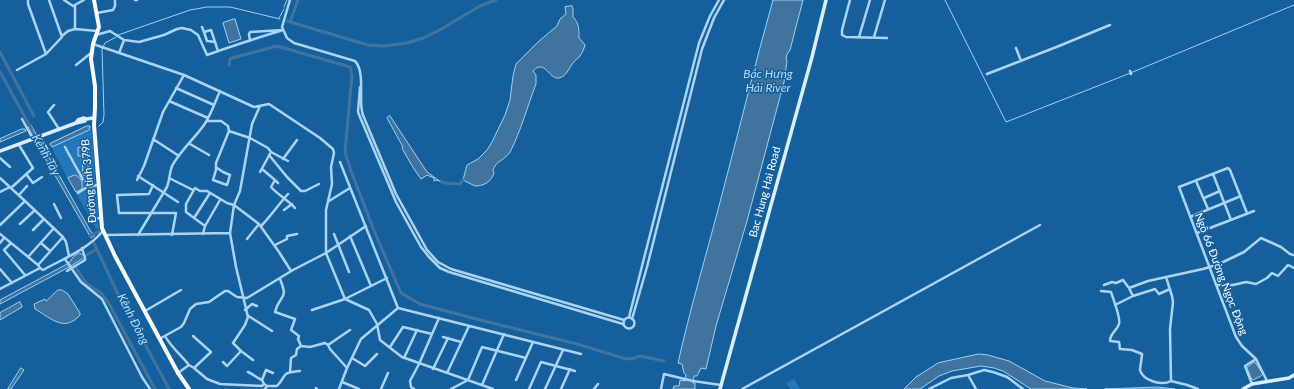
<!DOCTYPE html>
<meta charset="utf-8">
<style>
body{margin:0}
canvas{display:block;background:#155f9c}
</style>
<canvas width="1294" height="389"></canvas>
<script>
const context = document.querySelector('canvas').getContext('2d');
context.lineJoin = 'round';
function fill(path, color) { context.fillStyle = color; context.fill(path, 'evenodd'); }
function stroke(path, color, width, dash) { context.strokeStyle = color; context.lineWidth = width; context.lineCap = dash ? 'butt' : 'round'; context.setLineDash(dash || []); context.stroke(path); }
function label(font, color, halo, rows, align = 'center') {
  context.font = font + ' Lato,sans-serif'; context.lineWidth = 3; context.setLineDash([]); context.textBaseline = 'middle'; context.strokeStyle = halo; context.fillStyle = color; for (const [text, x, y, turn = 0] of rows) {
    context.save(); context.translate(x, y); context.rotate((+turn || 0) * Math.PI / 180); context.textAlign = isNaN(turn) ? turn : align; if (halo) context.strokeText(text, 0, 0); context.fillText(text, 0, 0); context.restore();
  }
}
fill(new Path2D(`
 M88,125L90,126L92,135L99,228L96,229L54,153L50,142Z
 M794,379L800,389H790L786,383Z`), '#2478b9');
const water = new Path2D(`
 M773,0H803L790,50L787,54L786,59L787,61L784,82L747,221L716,326L706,369L701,368L697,376H694L693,383H695V389H673L674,386H679L680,380L685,381L686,375L684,373L682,364L678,363C690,309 706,256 720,202C738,135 754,67 773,0Z
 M572,6L573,9V17C579,23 579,29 579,38L585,45C584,49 582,53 580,56C578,59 575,60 573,63C569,68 566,77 559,78C549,80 545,58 533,71L536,75V84C527,107 521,131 510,152C505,160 496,161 493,170L494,173C491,182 484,186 475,186L463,180L467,165L478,159L487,150L492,142L505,115L510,100L513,76L516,64L538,42L557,26L560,19L566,14L565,7Z
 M235,19L241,39L229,43L223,23Z
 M390,116L427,172L441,182L437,180L434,181V178L427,175L421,179C414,170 408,159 402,148L403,147L387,118Z
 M31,125L91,232L95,235L91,238L33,137L28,127Z
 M87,126H90L89,130L52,147L50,144Z
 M22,129H25L26,131L0,142V139Z
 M87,147L89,175H83L82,156H78V148Z
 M75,175C81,177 83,182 82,189L76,192L68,178Z
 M80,253L85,257L71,266L0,304V300L69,263L74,256Z
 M58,290H62L68,294L80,313V315C64,333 51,318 35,309L34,304L45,299L46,301Z
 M20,302L22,307L0,320V313Z
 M979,354L988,355L1009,361L1045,381L1073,388L1087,389H1031L1003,371L994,368L981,366L952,371L939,376L920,389H904L916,377L938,363Z
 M1255,362L1263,374L1261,376L1253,380L1251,378L1247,368Z
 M21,368L24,370L11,389H8Z
 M1157,387L1175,389H1105Z`);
fill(water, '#40749f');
stroke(water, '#9dd0f6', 1);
stroke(new Path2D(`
 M945,0L1006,122L1128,74L1294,5
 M284,7L287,0
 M279,18L284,9
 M118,35L190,10L207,7H230L280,19
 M99,126L103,122L104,115L102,49L105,43L116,37`), '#9dd0f6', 1);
stroke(new Path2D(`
 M287,21L368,45L384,46L407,43L423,38L438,31L480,6L496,0
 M290,22L298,0
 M0,52L34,116
 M229,65L230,59L232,58L277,46L350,67L352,75L345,152L351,171L375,233L401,293L420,304L476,319L577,344L626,359L635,358L640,356L664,361
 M0,72L31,128
 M441,181L444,183L460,184L463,180
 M90,236L99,231V233
 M93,241L117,292L169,389
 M83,257L97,249
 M75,266L86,283L102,294L108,302L155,389`), '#40749f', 3);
stroke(new Path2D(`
 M28,0V4L46,54
 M64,0L73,6L84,0
 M135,0H137
 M290,0L282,27L287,38L294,43L355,61C365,71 359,98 362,111C362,114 364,117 365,120L396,194L427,250L438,262L451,269L624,320
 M850,0L842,30V35L846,37L887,38
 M97,13L113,10L115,6V0
 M202,27L204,32
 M75,29L97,31
 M96,35L110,31L124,40
 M62,36L68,31L75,29V6
 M859,37L870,0
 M874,37L885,0
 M215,42L211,30L204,32L207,41L215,42L218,51
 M93,44L184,75L254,107L269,104L320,138L333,149L334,153L331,167L332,184L326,210V253L345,299L369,310L377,324L380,340L402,357L493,389
 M1016,48L1021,61
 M119,53L124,40L139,42L164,35L177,29L182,28L191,30L198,35L207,55C232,46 257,38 283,30L250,32L249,34L250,41
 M76,65L91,53
 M17,70L46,54L62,37L49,0
 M1130,71L1131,74
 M987,74L1059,46L1110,25
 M360,87L358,112L360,117L396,202L421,247L429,257L440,268L449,272L623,324
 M176,88L214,105
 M169,101L208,118
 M54,105L48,112L59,129
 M22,119L33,139
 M207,121H221L228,126L229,131L250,138L268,148L271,152L288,161
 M41,138L50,154
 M153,139L179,156
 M190,144L209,155
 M65,147L87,187L98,185
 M269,155L287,177L301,191H305L319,184
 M0,158L10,167
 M283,159L297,140
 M340,162L398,308L581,354
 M217,168L223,172L230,175L227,185L213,180L216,170V163L229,131
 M262,169L275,180
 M260,172L271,152
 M26,174L33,183L42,177
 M1213,174L1231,220
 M138,176L178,202
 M0,178L25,201L0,225
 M169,178L193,190
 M137,180L144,166L163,112L184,75
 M1196,181L1208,209
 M278,183L275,180L271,187C278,195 288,200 295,208
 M153,185L149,194L117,195L119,213H176L172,235
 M11,188L33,168L19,145
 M0,192L10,187
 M78,193L87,187
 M19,195L27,186
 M1204,198L1220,191
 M25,201L63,237L66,242L69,256
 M329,201L350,188
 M54,204L61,218
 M284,210L292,204
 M1247,213L1230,170L1228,168L1179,187L1236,337L1242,346L1256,359L1267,381
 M1190,217L1241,196
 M194,218L210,193
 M91,219L101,218
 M20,224L35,210
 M205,226L186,212V204L195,188L200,191H207L227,203L234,205L259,224L279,252L291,271
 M261,226C271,216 278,205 288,194
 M33,230L44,219
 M1197,233L1254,211
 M0,234L38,265
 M203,234L205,226L220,200
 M334,234L349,272
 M106,235L230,233
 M138,235L167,187C170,180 169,174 172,166C180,151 194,139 204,125C211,115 215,102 220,91
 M350,236L371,286
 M247,239L259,224
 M0,243L4,238
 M11,243L4,250L25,275
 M41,243L50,251
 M275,245L287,239V236L297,234
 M28,257L54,228
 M65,259L81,282L102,299L142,377L150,389
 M40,268L43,270C63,259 88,249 103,231
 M0,269L12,283
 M67,271L85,260V258L82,248
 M1166,277L1172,296L1173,302L1170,329L1171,381
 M280,279C289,301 280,293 275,312L295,319L291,330L299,336L298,339L301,346
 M1104,285L1112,282L1116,283L1123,280L1129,288L1148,281L1203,269L1219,264L1244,252L1261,238L1281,247L1290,254L1294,255
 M1216,285H1233L1246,282L1256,284L1267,278L1272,273L1278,276L1288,265L1294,268
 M1129,288L1133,296
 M0,289L40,268L38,265L63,237
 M1101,291L1111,292C1113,299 1121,317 1119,324C1117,331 1110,333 1110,341L1119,342L1120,349L1132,350L1142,354C1142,357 1140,368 1140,370C1143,381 1162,386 1171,381L1187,385L1198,389
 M1115,305L1133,296L1155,289L1159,294L1170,289
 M245,310L252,304L257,306
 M312,310L345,299L387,278
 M145,311L181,290
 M247,315L272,331
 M629,317L699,43L710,16L719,0
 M623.5 323a5.5 5.5 0 1 1 11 0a5.5 5.5 0 1 1-11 0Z
 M632,319L647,267L702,49L714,18L724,0
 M165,336C171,347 181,355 189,365
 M443,337L461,342
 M161,338L181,327L184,323L190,309L196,304L209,302L225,291H228L237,297L247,298L293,270L326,253L366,226
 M328,345L350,330
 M390,347L403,327L432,334
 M241,351L253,360
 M352,358L365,366L377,354
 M404,358L417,330
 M223,362L227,366L241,351L233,343L245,325L248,317L236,267L230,233L234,205L240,191L252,124L260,106
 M194,368L207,379L220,384L262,386L264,384L267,386
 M433,369L448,338
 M248,372C253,374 257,378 262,380L264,384
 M290,372L291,358L296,355L297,349L301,346L310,347L325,343L328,345L330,349L347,368
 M178,373L189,365L194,368L211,352L193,336
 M447,373L469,326
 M968,375L976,389
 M262,380L266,370L273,373
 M516,380L533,342
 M342,382L359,389
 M1252,384L1245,366L1256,359
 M482,385L504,334
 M316,388L317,389
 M265,389L267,386H277C288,374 280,373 300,371
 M339,389L347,368L361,339L398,308
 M381,389L388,373
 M414,389L411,387L410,381L419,364L439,318
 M451,389L468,380L482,347L526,358
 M529,389L541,362L575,371
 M545,389L563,350
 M561,389L570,369
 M594,389L598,384
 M661,389L664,374L693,381L721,385
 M742,389L1040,225
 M929,389L951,378L968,375L984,370L993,372L1007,377L1023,389`), '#abd4f3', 2.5);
stroke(new Path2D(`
 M76,123L78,120L84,118L86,119L94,118
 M0,151L76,123L85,121L86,119
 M720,389L812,57L826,0
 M1243,389L1252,384L1289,378L1294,375`), '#daedfd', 3.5);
stroke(new Path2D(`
 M94,0L99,27L93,44L91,59L95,86V108L94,125L102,228L115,256L178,373L189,389`), '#f7fbff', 4);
label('11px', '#fff', '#155f9c', [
 ["Đường tỉnh 379B",89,181,-95],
 ["Bac Hung Hai Road",765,192,-75],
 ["Ngõ 66 Đường Ngọc Động",1221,274,69]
]);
label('italic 12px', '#b7ddf9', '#155f9c', [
 ["Bắc Hưng",768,74],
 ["Hải River",768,88],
 ["Kênh Tây",46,155,61],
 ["Kênh Đông",133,319,63]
]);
</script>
